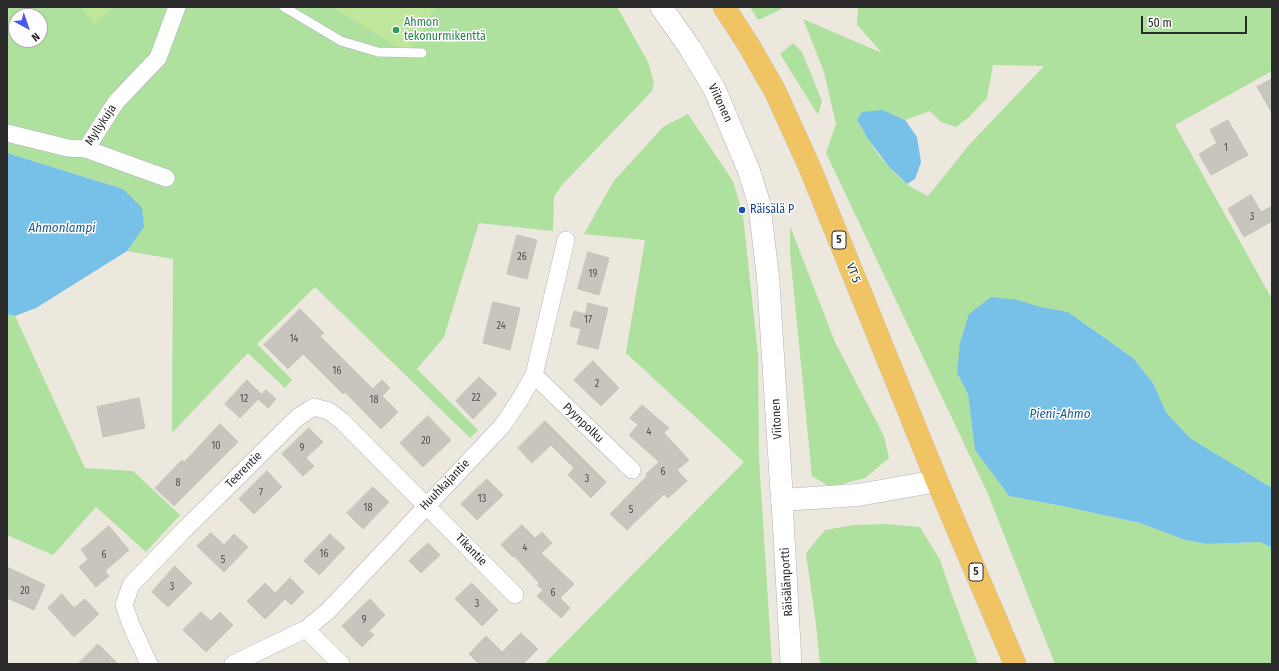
<!DOCTYPE html>
<meta charset="utf-8">
<style>
body{margin:0}
#map{position:relative;width:1279px;height:671px;overflow:hidden;background:#ece8de;font-family:"Fira Sans Condensed",sans-serif}
canvas{display:block}
.frame{position:absolute;inset:0;border:8px solid #2b2b2b;pointer-events:none}
.north{position:absolute;left:8px;top:8px;width:40px;height:40px;box-sizing:border-box;background:#fff;border:1px solid #aaa;border-radius:50%;rotate:140deg;font-size:11px;font-weight:700;line-height:16px;text-align:center;color:#2b2b2b}
.north::after{content:'';display:block;margin:auto;width:14px;height:18px;background:#4857f0;clip-path:polygon(50% 0,100% 100%,50% 72%,0 100%)}
.scale{position:absolute;left:1141px;top:16px;width:106px;height:18px;box-sizing:border-box;border:2px solid #2b2b2b;border-top:0;padding-left:5px;font-size:12px;line-height:14px;white-space:nowrap;color:#2b2b2b;-webkit-text-stroke:3px #fff;paint-order:stroke}
</style>
<div id="map">
<canvas width="1279" height="671"></canvas>
<div class="frame"></div>
<div class="north">N</div>
<div class="scale">50 m</div>
</div>
<script>
const context = document.querySelector('canvas').getContext('2d');
context.lineJoin = 'round';
function fill(path, color) { context.fillStyle = color; context.fill(path, 'evenodd'); }
function stroke(path, color, width, dash) { context.strokeStyle = color; context.lineWidth = width; context.lineCap = dash ? 'butt' : 'round'; context.setLineDash(dash || []); context.stroke(path); }
function label(font, color, halo, rows, align = 'center') {
  context.font = font + ' "Fira Sans Condensed",sans-serif'; context.lineWidth = 3; context.setLineDash([]); context.textBaseline = 'middle'; context.strokeStyle = halo; context.fillStyle = color; for (const [text, x, y, turn = 0] of rows) {
    context.save(); context.translate(x, y); context.rotate((+turn || 0) * Math.PI / 180); context.textAlign = isNaN(turn) ? turn : align; if (halo) context.strokeText(text, 0, 0); context.fillText(text, 0, 0); context.restore();
  }
}
fill(new Path2D(`
 M7,7H617L648,62L654,82L652,91L561,186L554,197L553,231L479,223L444,337L417,369L478,430L470,438L315,287L257,344L292,380L285,388L248,353L172,433L173,259L127,251L144,227L123,189L7,153ZM16,16H40V40H16Z
 M750,7H781L782,9L758,20Z
 M856,7H1272V71L1175,125L1272,299V488L1190,438L1166,412L1153,383L1133,358L1068,312L1041,307L1018,300L957,373L968,394L975,450L1009,496L1062,506L1140,523L1185,540L1207,544L1260,542L1272,548V664H1055L988,494L826,153L836,124L824,72L803,19L882,53L857,25L858,9ZM993,65L1044,66L969,145L928,196C921,192 913,189 907,184C885,167 870,144 857,120L883,110L905,120L930,111L941,122L956,127L969,117L987,98Z
 M793,43L802,52L822,101L818,115L780,54Z
 M688,114L733,181L743,215L758,355L759,458L772,664H544L744,462L626,353L645,240L584,234L613,182L663,127Z
 M790,226L835,342L884,436L889,458L865,478L830,487L812,476L790,253Z
 M7,314L15,316L85,468L133,471L180,515L146,552L96,507L53,555L7,535Z
 M886,524L920,527L940,560L952,595L978,664H820L816,624L806,553L825,530L854,525Z`), '#aee09e');
fill(new Path2D(`
 M80,7H114L95,24Z
 M332,7H436L408,53Z`), '#bfe69a');
fill(new Path2D(`
 M883,110L905,120L917,137L921,162L915,179L907,184L889,167L868,139L857,120L862,112Z
 M7,153L123,189L142,208L144,227L127,251L36,308L15,316L7,314Z
 M991,297L1018,300L1041,307L1068,312L1133,358L1153,383L1166,412L1190,438L1272,488V548L1260,542L1207,544L1185,540L1140,523L1062,506L1009,496L975,450L968,394L957,373L960,343L969,314Z`), '#77c0e8');
const building = new Path2D(`
 M1272,79V113L1257,87Z
 M1228,120L1248,155L1211,175L1199,154L1217,143L1210,130Z
 M1251,195L1261,212L1272,206V221L1244,237L1228,209Z
 M517,235L537,240L527,279L507,274Z
 M588,252L609,258L599,295L578,289Z
 M493,302L520,308L510,350L483,343Z
 M588,303L608,308L598,349L577,344L581,329L570,326L574,311L585,314Z
 M300,309L324,333L320,336L373,389L382,380L390,388L382,396L398,412L381,429L345,392L343,394L303,354L288,369L264,345Z
 M593,361L619,388L601,406L574,380Z
 M479,377L497,394L473,419L456,401Z
 M247,380L262,395L240,418L225,404Z
 M266,390L276,399L268,408L258,399Z
 M139,398L145,428L103,437L97,407Z
 M642,405L669,428L664,433L689,460L677,470L687,481L668,498L664,494L627,530L610,514L647,476L646,474L659,462L629,435L638,425L630,418Z
 M428,416L451,440L423,467L400,443Z
 M545,421L606,482L591,498L568,475L574,468L551,445L532,463L518,448Z
 M220,424L238,442L174,506L155,488L182,460L184,462Z
 M309,428L323,442L306,458L314,466L303,476L282,454Z
 M267,471L282,487L254,514L239,499Z
 M487,479L503,495L477,520L461,504Z
 M373,487L389,502L363,529L347,513Z
 M522,525L535,538L542,532L552,543L541,553L574,584L560,598L570,608L561,618L537,596L543,590L537,585L539,583L514,556L513,557L501,545Z
 M109,526L129,550L105,571L109,576L96,587L79,567L88,559L81,550Z
 M211,533L224,545L234,534L248,547L224,572L197,546Z
 M330,534L345,548L319,575L304,561Z
 M428,543L440,555L421,573L409,561Z
 M175,566L192,583L168,607L152,592Z
 M7,567L45,585L34,610L7,598Z
 M290,578L304,592L291,605L285,599L265,619L247,601L265,583L275,593Z
 M472,583L498,610L482,626L455,599Z
 M62,594L74,608L85,599L99,614L74,637L48,608Z
 M370,599L385,615L369,631L374,635L362,647L342,626Z
 M201,612L211,621L220,612L233,625L206,652L183,630Z
 M521,633L538,649L523,664H479L469,654L486,636L502,652Z
 M98,644L118,664H78Z`);
fill(building, '#c8c4be');
stroke(building, '#c8c4b8', 1);
const service = new Path2D(`
 M284,7L341,41L378,52L422,53`);
const minor = new Path2D(`
 M7,133L68,148L86,149L166,178
 M86,149L116,102L158,58L177,7
 M534,375L632,470
 M306,629L341,664
 M149,664L131,625L124,605L131,585L182,532L298,417L314,407L329,411L342,421L515,595
 M233,664L306,629L328,611L502,426L519,401L534,375L566,240`);
const tertiary = new Path2D(`
 M782,500L791,664`);
const secondary = new Path2D(`
 M661,7L690,48L715,90L749,171L759,203L768,277L782,500L858,495L937,481`);
const trunk = new Path2D(`
 M724,7L748,44L775,91L810,168L937,481L1015,664`);
stroke(service, '#b2b3be', 10);
stroke(minor, '#b2b3be', 18);
stroke(tertiary, '#b2b3be', 22);
stroke(secondary, '#b2b3be', 23);
stroke(trunk, '#c8c8c8', 23);
stroke(service, '#fff', 9);
stroke(minor, '#fff', 17);
stroke(tertiary, '#fff', 21);
stroke(secondary, '#fff', 22);
stroke(trunk, '#f0c363', 22);
for (const [x, y, r, color] of [
 [396,30,4,"#2e9e5b"],
 [742,210,4,"#1a4fb4"]
]) { const dot = new Path2D(); dot.arc(x, y, r, 0, 2 * Math.PI); context.fillStyle = color; context.fill(dot); stroke(dot, '#fff', 1.5); }
label('10px', '#525150', null, [
 ["1",1226,148],
 ["3",1252,217],
 ["26",522,257],
 ["19",593,274],
 ["17",588,320],
 ["24",501,326],
 ["14",294,339],
 ["16",337,371],
 ["2",597,384],
 ["22",476,398],
 ["12",244,399],
 ["18",374,400],
 ["4",649,432],
 ["20",426,441],
 ["10",216,446],
 ["9",302,448],
 ["6",663,472],
 ["3",587,479],
 ["8",178,483],
 ["7",261,493],
 ["13",482,499],
 ["18",368,508],
 ["5",631,510],
 ["4",525,548],
 ["16",324,554],
 ["6",104,555],
 ["5",223,560],
 ["3",172,587],
 ["20",25,591],
 ["6",553,593],
 ["3",477,604],
 ["9",364,620]
]);
for (const [x, y, w] of [
 [839,240,14],
 [976,572,14]
]) { const box = new Path2D(); box.roundRect(x - w / 2, y - 9, w, 18, 3); context.fillStyle = '#fff'; context.fill(box); stroke(box, '#2b2b2b', 1); }
label('bold 11px', '#2b2b2b', null, [
 ["5",839,240],
 ["5",976,572]
]);
label('12px', '#27864d', '#fff', [
 ["Ahmon",404,23],
 ["tekonurmikenttä",404,37]
], 'left');
label('12px', '#2b2b2b', '#fff', [
 ["Viitonen",720,103,65],
 ["Myllykuja",101,125,-57],
 ["VT 5",853,273,68],
 ["Viitonen",777,419,-93],
 ["Pyynpolku",583,423,44],
 ["Teerentie",244,470,-45],
 ["Huuhkajantie",445,485,-46],
 ["Tikantie",471,550,46],
 ["Räisälänportti",787,582,-93]
]);
label('12px', '#164399', '#fff', [
 ["Räisälä P",750,210]
], 'left');
label('italic 13px', '#155d96', '#fff', [
 ["Ahmonlampi",62,228],
 ["Pieni-Ahmo",1060,414]
]);
</script>
